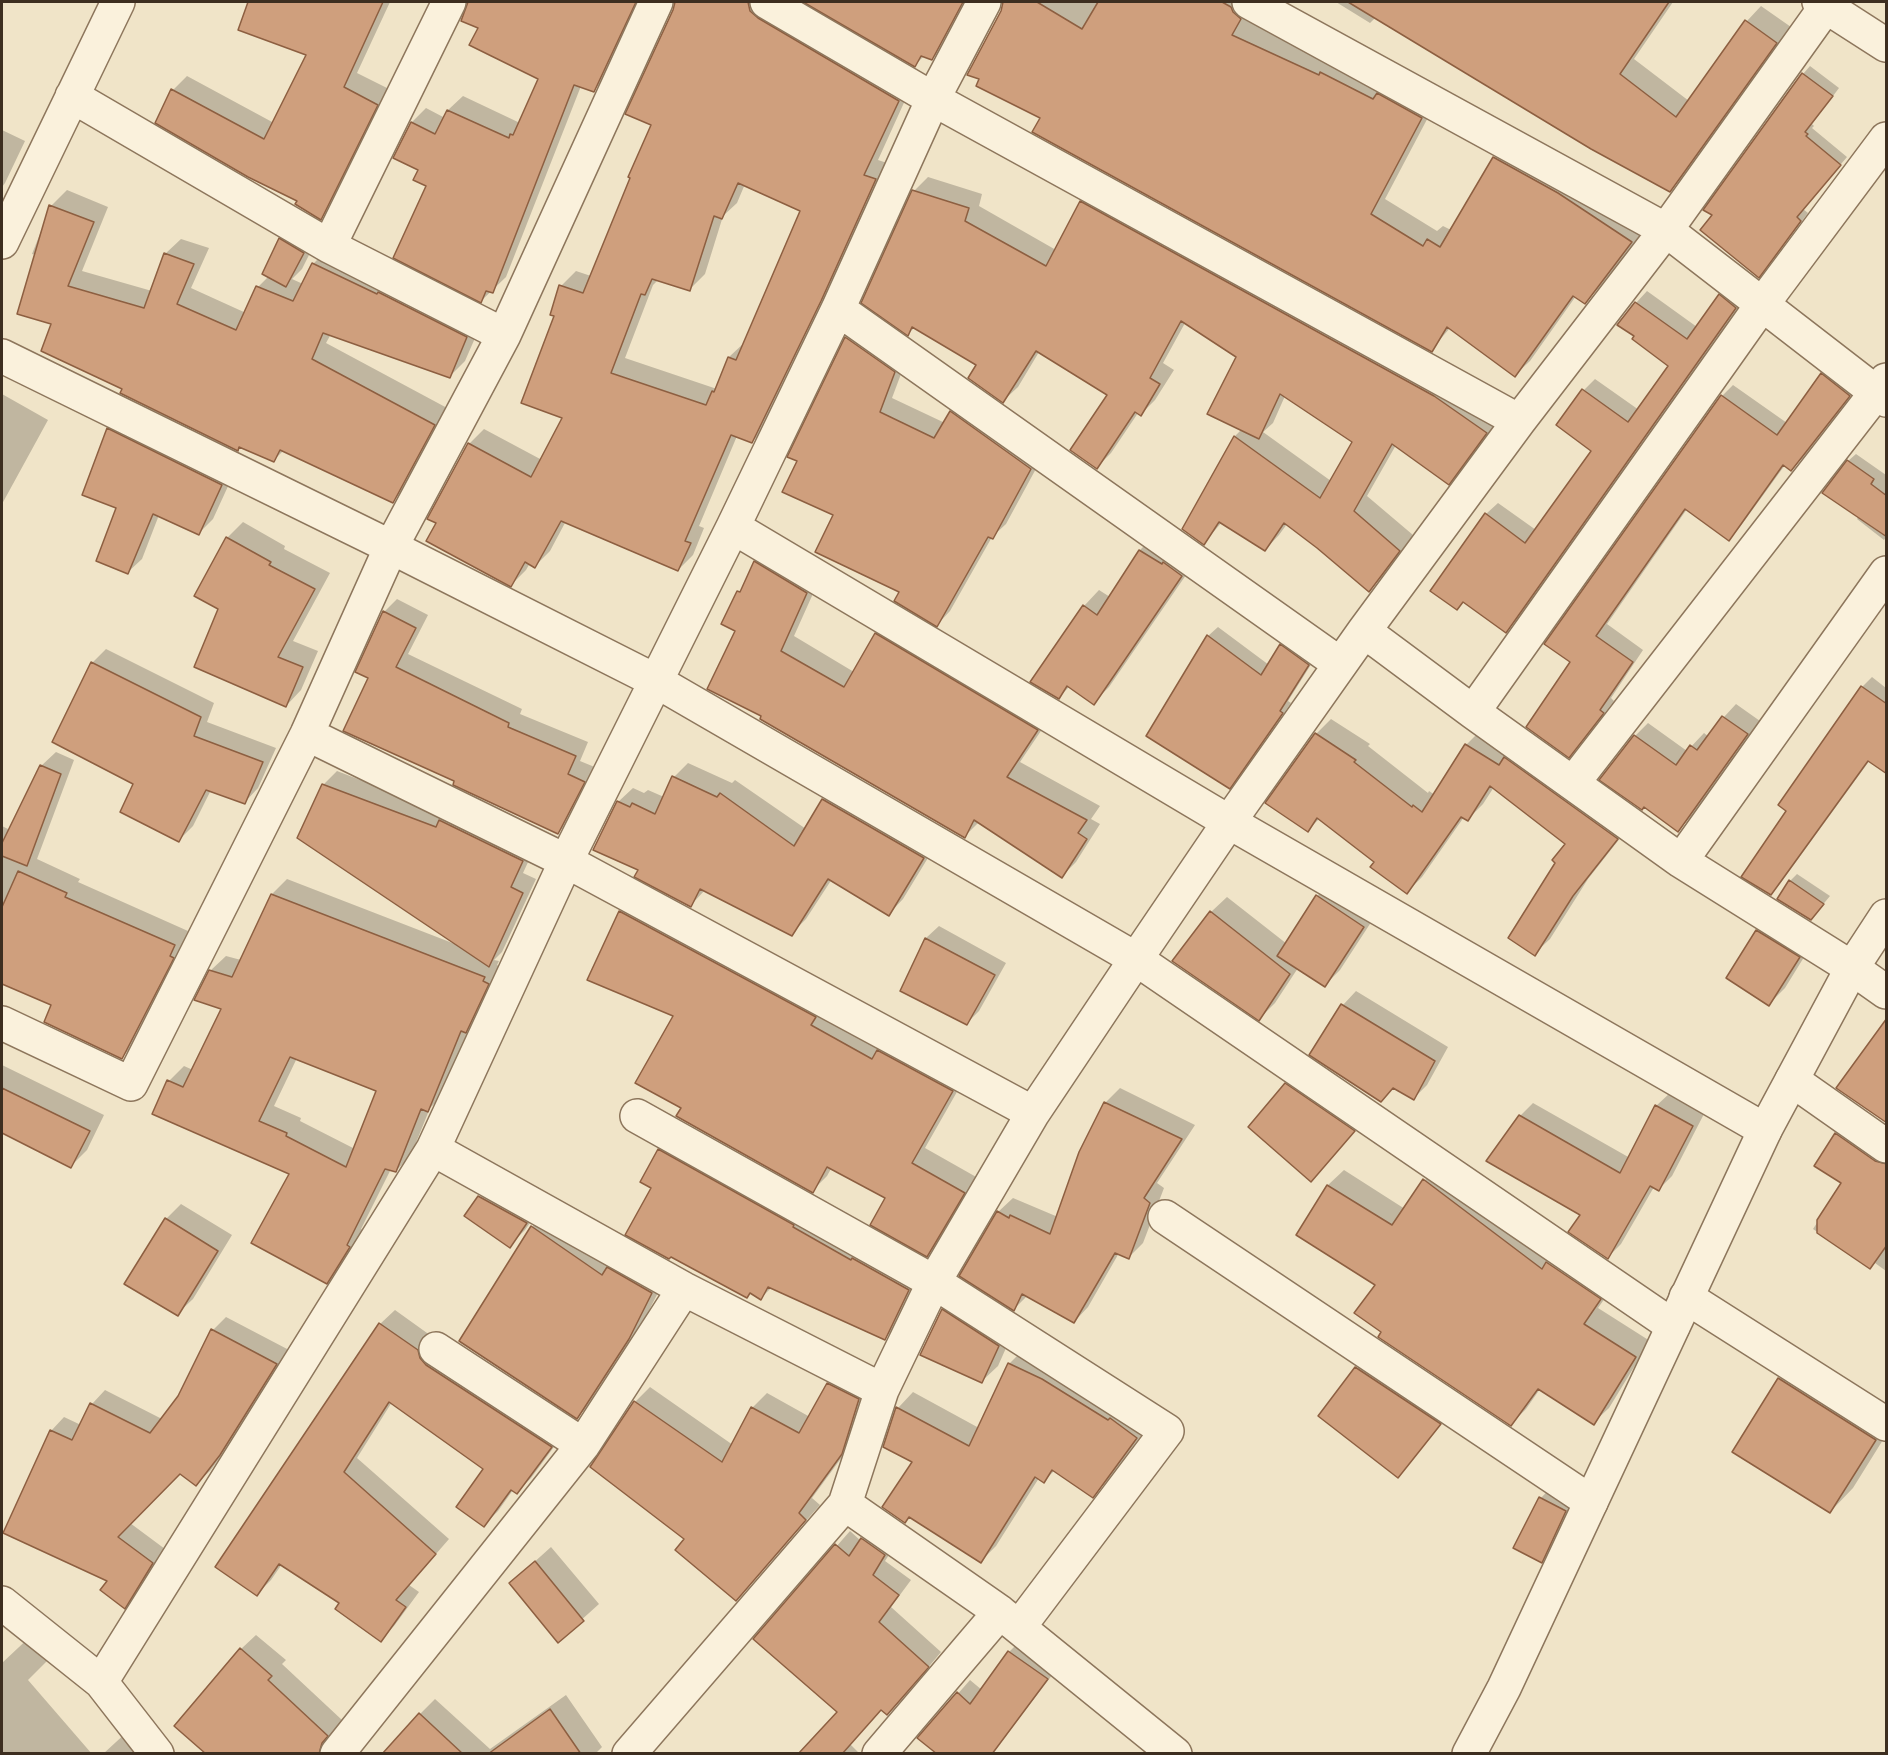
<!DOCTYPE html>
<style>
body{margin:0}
#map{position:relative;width:1888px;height:1755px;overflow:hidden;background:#f0e4c8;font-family:Merriweather,serif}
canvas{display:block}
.frame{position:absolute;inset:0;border:3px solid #3d2e20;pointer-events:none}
</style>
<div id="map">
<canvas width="1888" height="1755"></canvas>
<div class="frame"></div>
</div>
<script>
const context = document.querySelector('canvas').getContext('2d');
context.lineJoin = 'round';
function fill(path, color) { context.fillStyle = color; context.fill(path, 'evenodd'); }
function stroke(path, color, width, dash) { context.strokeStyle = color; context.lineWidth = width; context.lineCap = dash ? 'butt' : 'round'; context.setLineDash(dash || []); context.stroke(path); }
fill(new Path2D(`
 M250,2H390L357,73L391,90L335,204L321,218L173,90L187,76L274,123L308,54L240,29Z
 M469,2H642L608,76L594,90L581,86L506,277L481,301L420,169L395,157L412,122L426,108L445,118L448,110L463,96L520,123L540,78L480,27L467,10Z
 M710,2H770L912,85L878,160L890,164L767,427L752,442L737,436L699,526L704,528L693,555L678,570L566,521L550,551L535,566L530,563L526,570L511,585L438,522L429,518L469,444L484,429L542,460L564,417L556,315L561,286L576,271L591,276L652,124ZM745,184L802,210L745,342L729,357L717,389L625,358L653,285L659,279L690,289L705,274L723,216L737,203Z
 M806,2H969L947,44L932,59L924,56L915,65Z
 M1004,2H1253L1255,3L1245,20L1433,108L1385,199L1437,231L1443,226L1451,230L1494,158L1509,143L1646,227L1600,287L1585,302L1576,296L1530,361L1515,375L1450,328L1431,350L1042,117L1002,11Z
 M1336,2H1673L1634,59L1689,101L1747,21L1761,6L1791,27L1685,175L1670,190L1376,17L1370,23Z
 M1810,66L1839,88L1812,124L1814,126L1812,128L1847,157L1803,209L1808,213L1766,269L1803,74Z
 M2,130L25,141L5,183L2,187Z
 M928,177L982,194L979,206L1056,250L1081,202L1096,188L1500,418L1463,468L1448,483L1396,445L1367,496L1413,535L1383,576L1369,590L1318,546L1287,524L1279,535L1265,550L1222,522L1204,543L1184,529L1235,436L1242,429L1238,356L1185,323L1163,363L1174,370L1155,400L1141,414L1138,413L1111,453L1097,467L1109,395L1039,352L1018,387L1003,401L978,364L915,327L908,334L914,191ZM1285,396L1354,442L1331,481L1263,432L1273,423Z
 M67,190L108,207L82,271L152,291L165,254L181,239L209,248L191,288L246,313L258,287L269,276L280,239L296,224L318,237L302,269L292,279L303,284L313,264L328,249L482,322L465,361L450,376L331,334L326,343L449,409L409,485L393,501L284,450L274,460L240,446L237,449L124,388L53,323L36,255L32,254L51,206Z
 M1731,284L1747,296L1518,619L1506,631L1486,514L1498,503L1536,530L1593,450L1584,390L1595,379L1639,410L1670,366L1636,336V303L1647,291L1697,327L1720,295Z
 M860,324L907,358L892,398L945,423L951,412L964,398L1044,454L1006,524L992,537L950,611L937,625L901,591L835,514L799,460L789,457L847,338Z
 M1834,363L1860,384L1803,458L1791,469L1785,465L1740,527L1729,539L1687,509L1607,624L1643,650L1611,698L1614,701L1580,744L1569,756L1572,662L1722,396L1733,385L1787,423L1822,374Z
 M2,394L48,420L2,504Z
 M122,416L235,471L213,519L199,533L159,515L142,559L128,572L108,429Z
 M1856,454L1886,475V537L1884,540L1857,519L1859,516L1848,461Z
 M243,522L285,546L284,549L330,573L293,641L318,651L301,690L286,706L220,608L227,538Z
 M1155,535L1197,559L1109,687L1093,703L1070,686L1059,697L1084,606L1099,590L1110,597L1140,550Z
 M769,548L820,578L794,636L854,672L876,634L890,620L1051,716L1020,762L1100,806L1091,819L1100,824L1076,862L1062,876L979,822L965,836L763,716L737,630L739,592L744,587L755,562Z
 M397,599L428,615L408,654L522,709L520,714L588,742L580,761L597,768L571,819L558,833L456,780L370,678L384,612Z
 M1218,627L1269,665L1281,645L1290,636L1317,655L1288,701L1291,703L1239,777L1229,787L1208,636Z
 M106,649L214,703L207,722L276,748L258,788L245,802L211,790L193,826L179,840L135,783L54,741L93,662Z
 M1872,677L1886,688V773L1870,760L1780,884L1771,893L1788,811L1780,805L1862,687Z
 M1736,704L1760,721L1691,817L1678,830L1644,805L1602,779L1635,736L1648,723L1687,751L1704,733L1709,737L1724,717Z
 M1331,719L1370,744L1368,746L1428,793L1429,791L1435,795L1466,745L1481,730L1632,823L1588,879L1550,939L1534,954L1567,843L1494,787L1483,804L1468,819L1464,817L1422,877L1407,892L1376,861L1320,818L1308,830L1316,734Z
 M56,752L74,760L37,859L80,879L78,882L188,931L183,942L186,943L136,1043L122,1057L53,1004L2,983V826L10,830L41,766Z
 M688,763L732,783L735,780L806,829L823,800L838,785L937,843L903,899L889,914L832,879L806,919L791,934L705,890L691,905L639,869L618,802L633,788L644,793L648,790L664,797L674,777Z
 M337,771L535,847L523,873L536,879L502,952L494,960L499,961L497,965L503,968L481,1015L472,1025L443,1095L430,1108L411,1155L396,1171L391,1169L361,1229L364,1231L342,1267L327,1282L291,1173L169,1081L184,1066L193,1070L223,1008L210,971L226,956L241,960L272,894L287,879L455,944L323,785ZM297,1058L378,1090L355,1149L300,1121L301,1118L274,1106Z
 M1797,874L1830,896L1811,919L1790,881Z
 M1333,881L1379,910L1340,970L1325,985L1298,968L1275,1003L1259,1019L1211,912L1227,897L1287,944L1317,896Z
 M634,897L966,1076L925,1148L978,1178L941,1240L927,1255L887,1198L832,1167L827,1176L812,1191L683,1108L675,1015L620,912Z
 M1773,916L1814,941L1785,988L1769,1004L1758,931Z
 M939,926L1006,963L979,1011L967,1023L902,990L926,938Z
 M1356,991L1448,1047L1427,1085L1414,1098L1394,1087L1311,1054L1343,1005Z
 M2,1065L104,1115L87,1150L71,1166L2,1132Z
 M1302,1069L1369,1115L1326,1164L1286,1084Z
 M1120,1088L1195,1125L1157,1183L1164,1188L1143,1243L1129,1257L1119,1253L1088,1307L1074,1322L1027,1296L1014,1309L998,1212L1013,1198L1058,1217L1081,1153L1105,1103Z
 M1670,1093L1705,1112L1672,1176L1659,1189L1654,1187L1621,1244L1608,1257L1520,1116L1533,1103L1630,1158L1656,1106Z
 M1852,1119L1886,1143V1271L1875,1263L1870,1267L1813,1229L1843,1183L1836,1134Z
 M673,1136L922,1276L899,1324L885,1338L772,1287L761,1298L653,1188L659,1150Z
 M1440,1165L1615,1284L1598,1308L1650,1341L1609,1408L1593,1423L1540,1389L1526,1409L1511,1424L1383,1332L1377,1284L1298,1235L1328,1185L1344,1170L1405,1209L1425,1180Z
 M495,1181L541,1207L525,1230L509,1246L466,1216L480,1197Z
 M181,1204L232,1235L193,1299L177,1314L166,1219Z
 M545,1213L665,1279L642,1324L591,1404L577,1417L532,1227Z
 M958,1295L1014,1330L998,1366L982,1381L943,1310Z
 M395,1310L565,1432L531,1478L517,1492L513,1490L498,1511L484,1525L485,1468L392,1402L357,1458L449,1539L409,1585L419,1592L394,1626L380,1640L341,1603L282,1564L271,1580L257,1594L217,1567L380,1324Z
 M226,1317L289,1350L234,1439L210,1471L196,1484L180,1472L130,1523L165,1549L138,1593L124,1607L109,1580L51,1431L64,1417L81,1425L92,1404L105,1390L162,1419L179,1397L213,1330Z
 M1025,1348L1152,1421L1108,1481L1092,1496L1055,1470L1044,1481L1039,1478L996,1546L981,1561L910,1516L905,1521L914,1462L898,1408L913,1392L979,1428L1009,1364Z
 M1803,1355L1886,1435L1853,1488L1830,1512L1734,1451L1779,1379Z
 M1364,1360L1447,1416L1398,1476L1320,1416Z
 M843,1370L873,1385L856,1438L812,1498L820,1505L736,1599L686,1539L592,1466L635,1402L650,1387L733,1445L752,1408L767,1393L810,1417L828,1384Z
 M1556,1482L1581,1495L1557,1546L1541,1562V1498Z
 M876,1525L898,1541L885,1561L911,1580L891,1607L941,1652L901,1700L887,1713L881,1709L850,1744L860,1754H800L839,1712L755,1639L850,1531L861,1541Z
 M551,1547L599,1604L558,1641L511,1583Z
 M34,1633L53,1655L28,1680L92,1754H2V1663Z
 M256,1635L286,1660L282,1664L342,1720L324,1754H227L241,1649Z
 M1022,1639L1059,1666L992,1754H939L919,1738L970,1680L982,1690L1009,1652Z
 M566,1695L602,1747L595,1754H401L420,1714L435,1699L490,1749Z
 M141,1719L169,1754H103Z`), '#0003');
const building = new Path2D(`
 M248,2H383L344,87L378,105L321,220L295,204L297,201L248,177L155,123L171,89L264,139L306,55L238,30Z
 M468,2H636L594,92L574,85L493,293L486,291L481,303L393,258L426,186L413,180L418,170L393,158L411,122L435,134L447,110L509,138L510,134L513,135L538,79L469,45L478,28L461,21Z
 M675,2H748L750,11L758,18L899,101L864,175L876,179L821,301L752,443L731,435L685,541L691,543L678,571L561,521L535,568L525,562L511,587L426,541L436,523L427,519L468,443L531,477L562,418L521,403L554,316L550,315L559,285L583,293L630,178L628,177L651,125L625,114L673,10ZM738,183L800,211L736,360L728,357L714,392L712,391L706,405L611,373L641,294L645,295L652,279L690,291L714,216L722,219Z
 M803,2H963L932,60L921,56L915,67Z
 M1003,2H1037L1082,29L1098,2H1222L1231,7L1233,12L1241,19L1232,35L1319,75L1320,72L1373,99L1377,93L1422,118L1371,214L1423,246L1427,239L1440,247L1493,157L1558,193L1632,242L1585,304L1573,296L1515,377L1447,327L1432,352L1032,132L1040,118L976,86L979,79L967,75L1001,11Z
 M1348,2H1669L1620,74L1676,117L1745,20L1777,43L1670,192L1591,149Z
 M1802,73L1833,96L1805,132L1808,134L1806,136L1841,165L1797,217L1801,221L1759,278L1700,230L1712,215L1703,210Z
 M912,190L969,208L965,221L1046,266L1080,201L1434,396L1487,433L1449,485L1392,444L1354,511L1400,551L1369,592L1317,548L1284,523L1265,551L1219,522L1204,545L1182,529L1234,436L1320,498L1352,442L1280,394L1259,439L1207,414L1236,357L1181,321L1150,378L1160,384L1141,416L1135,412L1097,469L1070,450L1107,395L1036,351L1003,403L968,378L976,365L912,327L908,336L861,303Z
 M49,205L94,222L68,286L144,308L164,253L194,264L177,304L236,330L256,286L293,301L312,263L377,294L378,292L467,337L450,378L323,333L312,359L435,425L393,503L280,450L274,462L239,447L238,451L120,393L122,389L41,351L51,324L17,314Z
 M279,238L304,253L286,287L262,274Z
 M1719,294L1736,308L1506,633L1463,602L1457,610L1430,591L1485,513L1525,543L1591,451L1556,425L1582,389L1628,422L1668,366L1632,339L1634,336L1617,325L1635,302L1687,339Z
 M845,337L895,372L880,412L934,438L950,411L1031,469L993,539L988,537L937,627L894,601L899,592L815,552L833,515L782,492L797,461L787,457Z
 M1821,373L1850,396L1791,471L1783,465L1729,541L1685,509L1596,636L1633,662L1600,710L1604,713L1569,758L1526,727L1570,662L1544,644L1721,395L1777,435Z
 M107,428L222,485L199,535L153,514L128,574L96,561L116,508L82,495Z
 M1847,460L1874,479L1871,484L1887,496V537L1822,493Z
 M226,537L271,562L269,565L315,589L278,657L303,667L286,707L194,667L218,609L194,596Z
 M1139,550L1162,564L1163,562L1182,576L1094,705L1067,686L1059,699L1030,682L1083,605L1097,615Z
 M754,561L807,593L781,651L844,687L875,633L1038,730L1007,777L1087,820L1078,833L1087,839L1062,878L974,820L965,838L760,719L761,716L707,689L735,631L721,624L737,591L740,592Z
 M383,611L416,628L396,667L509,723L508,727L576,756L568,774L585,782L558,834L453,785L454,781L343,731L368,678L355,672Z
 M1207,635L1261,675L1280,644L1309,665L1280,711L1283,713L1230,789L1146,736Z
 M91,662L201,717L194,736L263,762L245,804L206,790L179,842L120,812L133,784L52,742Z
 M1861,686L1887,704V774L1868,761L1771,895L1741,877L1786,811L1778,805Z
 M1722,716L1748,734L1678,832L1644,807L1642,810L1599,780L1634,735L1676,765L1690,745L1697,750Z
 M1315,733L1356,760L1354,762L1412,807L1413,805L1422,812L1465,744L1499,765L1504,757L1618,839L1573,896L1535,956L1508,938L1555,863L1552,860L1565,844L1490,786L1468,821L1461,817L1407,894L1370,867L1374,862L1317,818L1308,832L1265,803Z
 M40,765L61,774L27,866L2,856V843Z
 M672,776L717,797L720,793L794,846L822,799L924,858L889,916L828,879L792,936L700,889L691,907L634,877L638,870L593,850L617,801L630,807L632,803L655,814Z
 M322,784L436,827L439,820L523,861L511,887L523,893L489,967L297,838Z
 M18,871L67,893L65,897L175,945L170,956L174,958L122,1059L44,1022L51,1005L2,984V907Z
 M1789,880L1824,904L1811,920L1777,899Z
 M271,894L485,977L483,981L489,984L466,1033L461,1031L428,1112L421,1109L396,1172L385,1169L347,1245L350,1247L327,1284L251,1243L289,1174L152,1114L167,1080L183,1087L221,1009L194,1000L209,970L232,977ZM290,1057L376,1091L346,1167L286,1136L287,1133L259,1121Z
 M1316,895L1364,927L1325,987L1277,956Z
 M619,911L816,1017L811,1025L872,1059L877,1050L953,1091L912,1163L965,1193L927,1257L870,1225L885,1198L827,1167L813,1193L676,1116L681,1108L635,1083L673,1016L587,980Z
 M1210,911L1290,974L1259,1021L1172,961Z
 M1756,930L1800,957L1769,1006L1726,978Z
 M925,938L995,975L967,1025L900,991Z
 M1341,1004L1435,1061L1414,1100L1393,1088L1381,1102L1309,1055Z
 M1887,1018V1123L1836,1088Z
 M1285,1083L1355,1131L1311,1182L1248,1127Z
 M2,1088L90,1131L71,1168L2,1133Z
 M1104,1102L1182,1139L1144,1198L1150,1203L1129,1259L1115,1253L1074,1323L1022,1294L1014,1311L959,1276L997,1211L1009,1218L1010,1215L1050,1234L1079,1152Z
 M1655,1105L1693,1126L1659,1191L1650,1186L1608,1259L1568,1232L1580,1215L1486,1161L1519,1115L1620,1173Z
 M1835,1133L1875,1161L1887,1164V1245L1870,1269L1817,1233V1220L1841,1183L1814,1166Z
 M658,1149L794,1225L793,1227L851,1260L852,1258L909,1290L885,1340L768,1287L761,1300L750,1293L747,1298L671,1257L669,1259L625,1235L651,1188L640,1182Z
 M1423,1179L1542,1269L1546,1262L1601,1299L1584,1324L1636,1357L1594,1425L1538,1389L1511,1426L1378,1337L1381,1332L1354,1313L1375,1285L1296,1235L1327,1185L1392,1225Z
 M478,1196L527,1223L510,1248L464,1216Z
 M165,1218L218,1251L178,1316L124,1284Z
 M531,1226L602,1275L607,1267L652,1293L629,1339L577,1419L459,1341Z
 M942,1309L999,1346L982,1383L920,1355Z
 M379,1323L418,1350L420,1358L426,1365L552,1447L517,1494L511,1490L484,1527L456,1507L483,1469L389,1402L344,1472L436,1554L396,1600L406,1607L381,1642L335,1609L339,1603L279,1564L257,1596L215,1567Z
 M211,1329L277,1364L220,1455L196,1486L180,1474L118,1537L153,1563L125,1609L100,1590L107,1581L3,1533L50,1430L72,1440L90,1403L150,1433L178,1396Z
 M1008,1363L1042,1379L1108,1420L1110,1418L1137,1438L1093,1498L1052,1470L1044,1483L1035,1477L981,1563L909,1517L905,1523L882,1507L912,1462L883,1447L896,1407L969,1446Z
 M1355,1367L1441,1424L1398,1478L1318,1416Z
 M1778,1378L1876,1440L1830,1513L1732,1452Z
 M827,1383L859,1399L842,1454L799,1513L806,1520L736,1601L675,1550L684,1539L590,1467L634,1401L722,1462L751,1407L799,1433Z
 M1539,1497L1566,1511L1542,1563L1513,1548Z
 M861,1538L885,1555L873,1575L899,1595L879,1622L929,1667L887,1715L881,1710L842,1754H798L837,1712L753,1639L835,1544L849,1556Z
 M535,1561L584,1621L558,1643L509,1583Z
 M240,1648L272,1676L268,1680L328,1736L322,1743L319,1754H206L174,1726Z
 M1008,1651L1048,1679L992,1754H937L917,1738L957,1692L970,1704Z
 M550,1709L581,1754H488Z
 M419,1713L463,1754H382Z`);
fill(building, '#cf9f7d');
stroke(building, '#8d5f41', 1.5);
const minor = new Path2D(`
 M767,2L933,99L1519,421
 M1249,2L1666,230L1886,400
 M1819,2L1886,45
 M72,96L329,246L504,335
 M2,242L118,2
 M329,246L449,2
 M838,309L1340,664
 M2,356L391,547L656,681L566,861L433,1149L101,1682
 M733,527L1229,822L1765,1130
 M1364,631L1473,712L1681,861L1852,968L1886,992
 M1473,712L1761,306L1886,139
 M307,734L566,861L1033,1113
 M1573,783L1886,380
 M1681,861L1886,573
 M2,1023L131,1084L307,734L391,547L504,335L656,2
 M1792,1080L1886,1146
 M637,1116L934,1282L1167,1431L1019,1627
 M433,1149L684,1289L882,1390
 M1165,1217L1591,1502
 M1686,1297L1886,1424
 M1673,1326L1136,959L1229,822L1364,631L1519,421L1666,230L1827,5
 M436,1349L583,1445
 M845,1504L1000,1612L879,1754
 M2,1603L101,1682L157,1754
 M1001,1613L1175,1754
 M337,1754L583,1445L684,1289
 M629,1754L845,1504L882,1390L934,1282L1033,1113L1136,959L656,681L733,527L838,309L933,99L984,2`);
const tertiary = new Path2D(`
 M1469,1754L1504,1688L1765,1130L1852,968L1886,916`);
stroke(minor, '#8d765c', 36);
stroke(tertiary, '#8d765c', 36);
stroke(minor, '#faf1dc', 33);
stroke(tertiary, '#faf1dc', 33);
</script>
